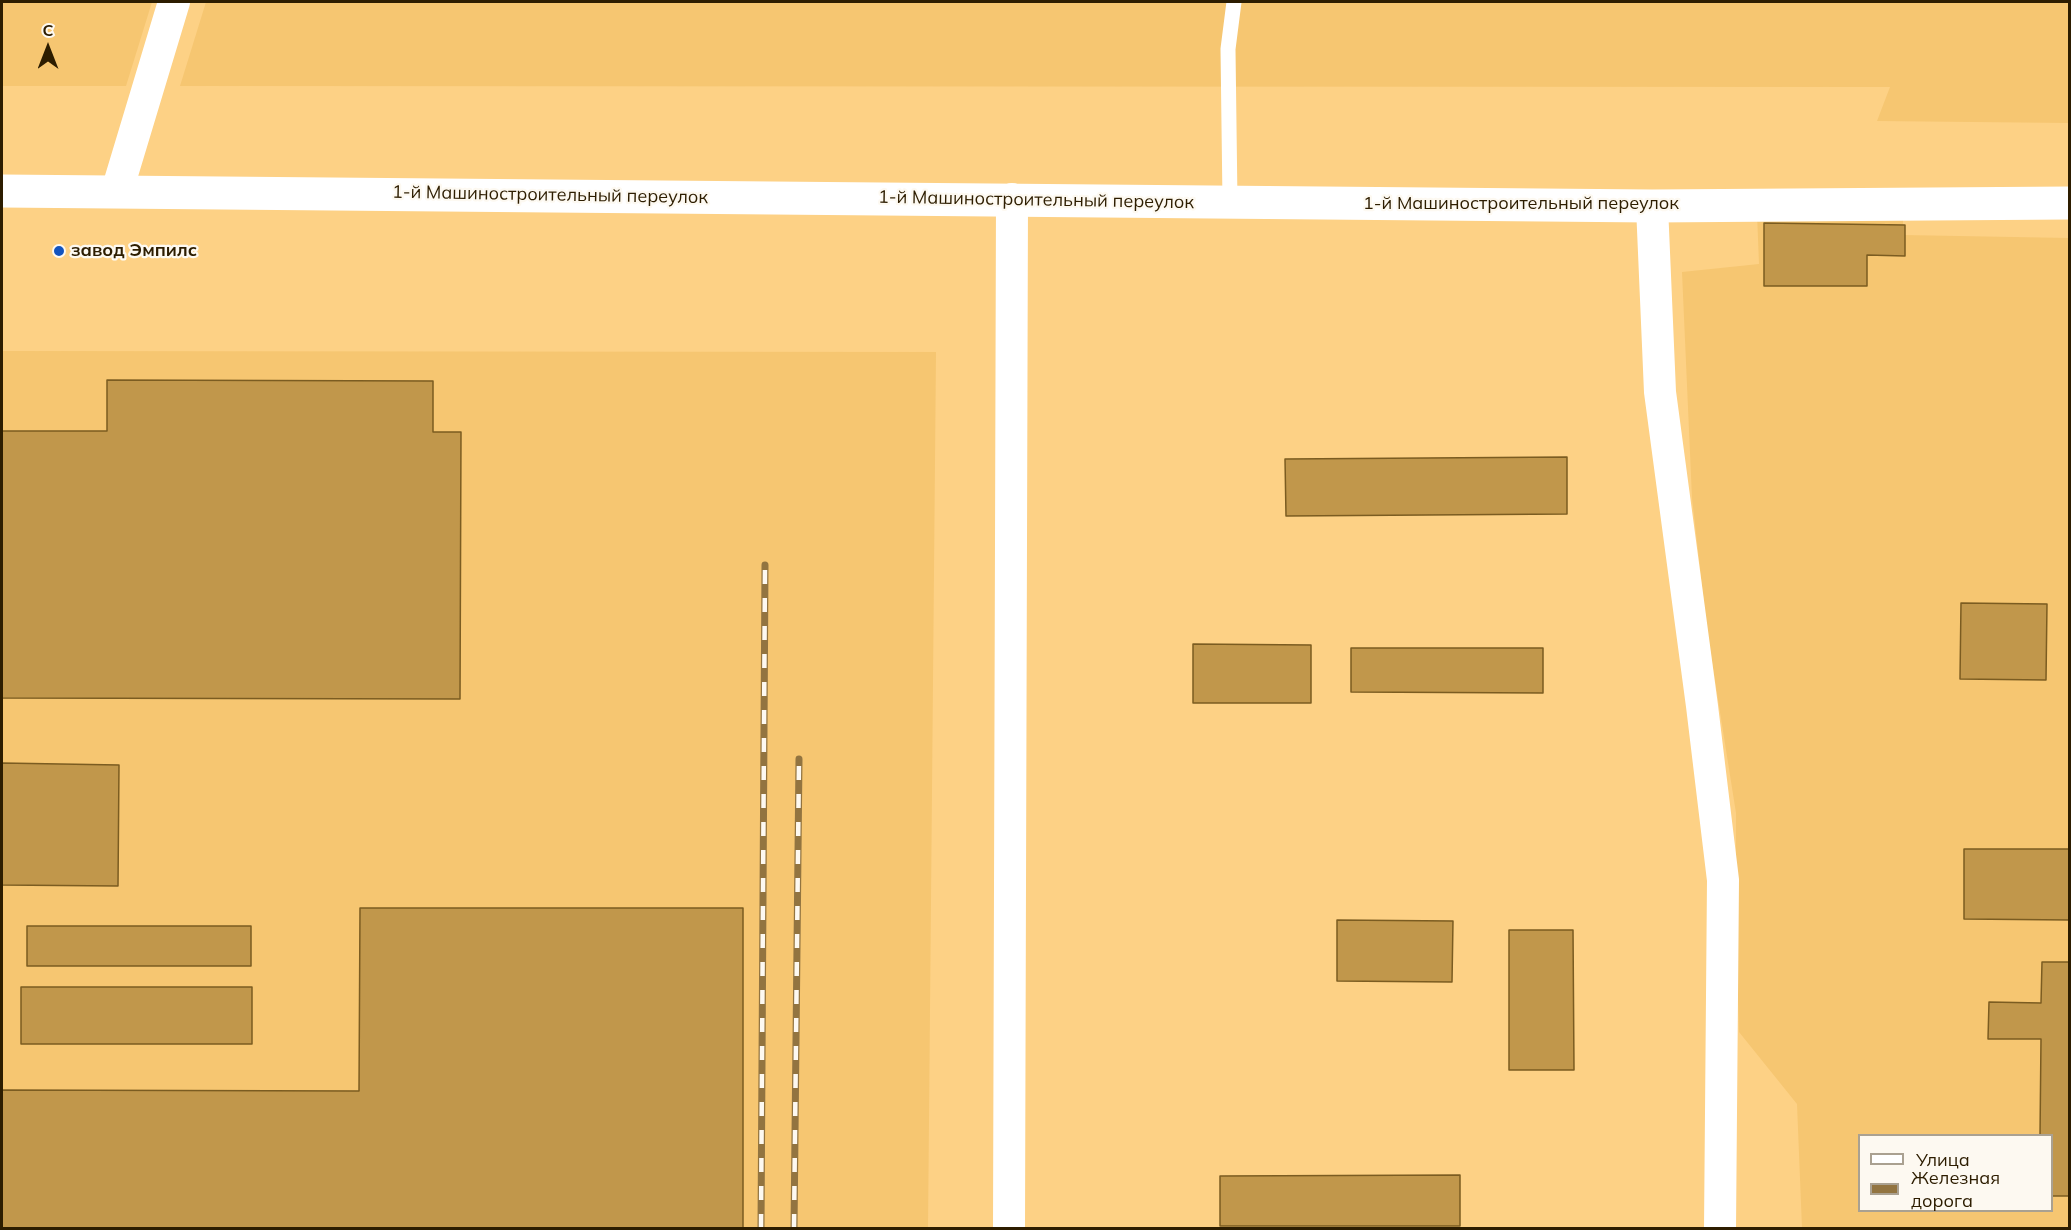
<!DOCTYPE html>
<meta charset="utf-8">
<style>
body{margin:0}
#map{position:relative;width:2071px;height:1230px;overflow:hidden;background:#fdd185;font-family:Mulish,sans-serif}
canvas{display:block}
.frame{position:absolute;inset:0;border:3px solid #2d1d00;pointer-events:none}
.legend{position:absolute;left:1858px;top:1134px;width:195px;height:78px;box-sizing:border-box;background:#fdf9f1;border:2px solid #aaa191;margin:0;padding:8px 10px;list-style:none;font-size:18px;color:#2d1d00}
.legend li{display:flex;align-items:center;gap:12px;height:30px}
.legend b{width:30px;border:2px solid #aaa191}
.north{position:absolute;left:18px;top:18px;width:60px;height:60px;-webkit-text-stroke:4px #fdf9f1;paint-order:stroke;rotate:0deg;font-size:16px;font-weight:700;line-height:24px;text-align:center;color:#2d1d00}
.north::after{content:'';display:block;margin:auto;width:21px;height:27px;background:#2d1d00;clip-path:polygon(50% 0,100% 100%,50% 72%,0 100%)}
</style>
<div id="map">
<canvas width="2071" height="1230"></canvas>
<div class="frame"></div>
<ul class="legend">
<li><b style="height:8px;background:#fff"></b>Улица</li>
<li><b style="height:8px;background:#927440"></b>Железная дорога</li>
</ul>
<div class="north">С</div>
</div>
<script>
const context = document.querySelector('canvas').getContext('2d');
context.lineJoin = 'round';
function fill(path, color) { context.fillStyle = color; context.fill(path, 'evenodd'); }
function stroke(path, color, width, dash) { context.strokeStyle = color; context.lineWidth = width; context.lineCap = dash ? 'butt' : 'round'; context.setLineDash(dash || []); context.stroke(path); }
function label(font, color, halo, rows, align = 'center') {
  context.font = font + ' Mulish,sans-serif'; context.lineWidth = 4.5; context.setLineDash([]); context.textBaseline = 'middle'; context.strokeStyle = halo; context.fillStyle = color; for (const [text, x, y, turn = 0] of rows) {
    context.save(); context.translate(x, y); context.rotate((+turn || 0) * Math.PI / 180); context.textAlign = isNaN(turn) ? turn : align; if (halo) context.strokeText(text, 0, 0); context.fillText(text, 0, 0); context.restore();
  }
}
fill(new Path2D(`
 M2,2H152L126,86H2Z
 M206,2H2070L2069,123L1877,121L1890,87L180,86Z
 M1757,213L1903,214V235L2069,238V1228H1802L1797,1104L1739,1032L1736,930V813L1707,630L1692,498L1682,272L1759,264ZM1860,1136H2052V1210H1860Z
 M2,351L936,352L928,1228H2Z`), '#f6c671');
const building = new Path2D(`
 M1764,223L1905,225V256L1867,255V286H1764Z
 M107,380L433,381V432H461L460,699L2,698V431H107Z
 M1567,457V514L1286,516L1285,459Z
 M1961,603L2047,604L2046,680L1960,679Z
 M1193,644L1311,645V703H1193Z
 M1351,648H1543V693L1351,692Z
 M2,763L119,765L118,886L2,885Z
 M1964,849H2070V920L1964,919Z
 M360,908H743V1228H2V1090L359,1091Z
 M1337,920L1453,921L1452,982L1337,981Z
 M27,926H251V966H27Z
 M1509,930H1573L1574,1070H1509Z
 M2042,962H2070V1196H2052V1136H2040L2041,1039H1988L1989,1002L2041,1003Z
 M21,987H252V1044H21Z
 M1460,1175V1226H1220V1176Z`);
fill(building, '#c1974b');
stroke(building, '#7b5c21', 1.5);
stroke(new Path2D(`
 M1230,202L1228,49L1234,2`), '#fff', 15);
stroke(new Path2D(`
 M117,191L174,2
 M1652,206L1660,392L1702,706L1723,880L1720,1228
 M1009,1226L1012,199`), '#fff', 32);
stroke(new Path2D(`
 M2,191L1652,206L2070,203`), '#fff', 33);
const rail = new Path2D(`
 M761,1228L765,565
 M794,1228L799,759`);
stroke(rail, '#927440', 7);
stroke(rail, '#fdf9f1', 4.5, [14]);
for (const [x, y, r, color] of [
 [59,251,6,"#1354bf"]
]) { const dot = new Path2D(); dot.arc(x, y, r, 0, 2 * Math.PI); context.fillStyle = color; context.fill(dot); stroke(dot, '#fdf9f1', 2); }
label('18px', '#2d1d00', '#fdf9f1', [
 ["1-й Машиностроительный переулок",550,195,1],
 ["1-й Машиностроительный переулок",1036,200,1],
 ["1-й Машиностроительный переулок",1521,204]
]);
label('bold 18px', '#2d1d00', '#fdf9f1', [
 ["завод Эмпилс",71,251]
], 'left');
</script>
